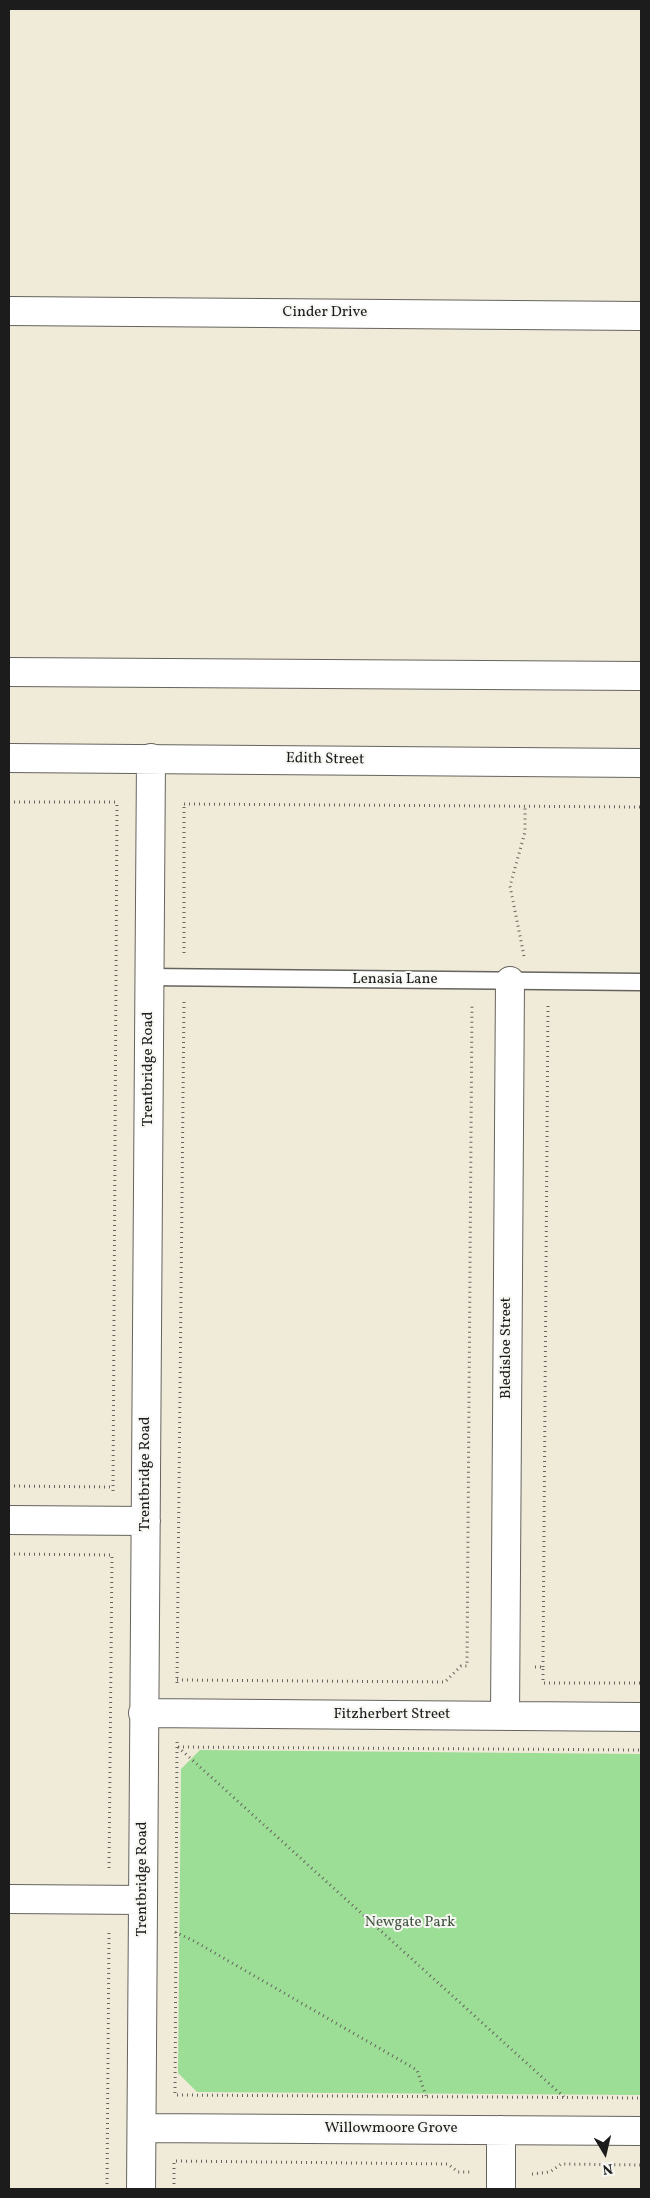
<!DOCTYPE html>
<style>
body{margin:0}
#map{position:relative;width:650px;height:2198px;overflow:hidden;background:#f0ead8;font-family:Vollkorn,serif}
canvas{display:block}
.frame{position:absolute;inset:0;border:10px solid #1c1c1c;pointer-events:none}
.north{position:absolute;left:580px;top:2128px;width:50px;height:50px;-webkit-text-stroke:4px #f6f6f2;paint-order:stroke;rotate:171deg;font-size:14px;font-weight:700;line-height:20px;text-align:center;color:#1c1c1c}
.north::after{content:'';display:block;margin:auto;width:18px;height:22px;background:#1c1c1c;clip-path:polygon(50% 0,100% 100%,50% 72%,0 100%)}
</style>
<div id="map">
<canvas width="650" height="2198"></canvas>
<div class="frame"></div>
<div class="north">N</div>
</div>
<script>
const context = document.querySelector('canvas').getContext('2d');
context.lineJoin = 'round';
function fill(path, color) { context.fillStyle = color; context.fill(path, 'evenodd'); }
function stroke(path, color, width, dash) { context.strokeStyle = color; context.lineWidth = width; context.lineCap = dash ? 'butt' : 'round'; context.setLineDash(dash || []); context.stroke(path); }
function label(font, color, halo, rows, align = 'center') {
  context.font = font + ' Vollkorn,serif'; context.lineWidth = 4; context.setLineDash([]); context.textBaseline = 'middle'; context.strokeStyle = halo; context.fillStyle = color; for (const [text, x, y, turn = 0] of rows) {
    context.save(); context.translate(x, y); context.rotate((+turn || 0) * Math.PI / 180); context.textAlign = isNaN(turn) ? turn : align; if (halo) context.strokeText(text, 0, 0); context.fillText(text, 0, 0); context.restore();
  }
}
fill(new Path2D(`
 M200,1750L641,1754V2095L197,2092L178,2073L181,1769Z`), '#9cde96');
const lane = new Path2D(`
 M149,977L641,982`);
const street = new Path2D(`
 M9,311L641,316
 M9,672L641,676
 M9,758L641,763
 M9,1520L146,1521
 M143,1713L641,1717
 M505,1716L510,981
 M9,1899L143,1900
 M142,2128L641,2131
 M141,2189L151,758
 M501,2189V2130`);
stroke(lane, '#66645e', 19);
stroke(street, '#66645e', 30);
stroke(new Path2D(`
 M9,802H118
 M184,804L641,807
 M184,953V804
 M524,956L510,886L525,832V806
 M9,1486L113,1487
 M113,1491L117,802
 M9,1554L112,1555L109,1871
 M535,1667H543V1683H641
 M543,1667L548,1005
 M177,1680L445,1682L461,1666H467L472,1003
 M177,1683L184,1002
 M177,1742L175,2095L641,2098
 M178,1747L564,2097
 M178,1747L641,1750
 M175,1932L194,1941L417,2070L426,2096
 M532,2174L550,2172L561,2164L641,2165
 M107,2189L109,1931H108
 M174,2189V2161L448,2164L458,2172H472`), '#66645e', 3, [1, 4]);
stroke(lane, '#fff', 16);
stroke(street, '#fff', 28);
label('15px', '#1c1c1c', '#f6f6f2', [
 ["Cinder Drive",325,313],
 ["Edith Street",325,760,1],
 ["Lenasia Lane",395,980],
 ["Trentbridge Road",149,1069,-90],
 ["Bledisloe Street",507,1348,-90],
 ["Trentbridge Road",146,1474,-90],
 ["Fitzherbert Street",392,1715],
 ["Trentbridge Road",143,1879,-90],
 ["Willowmoore Grove",391,2129]
]);
label('15px', '#425641', '#f6f6f2', [
 ["Newgate Park",410,1923]
]);
</script>
